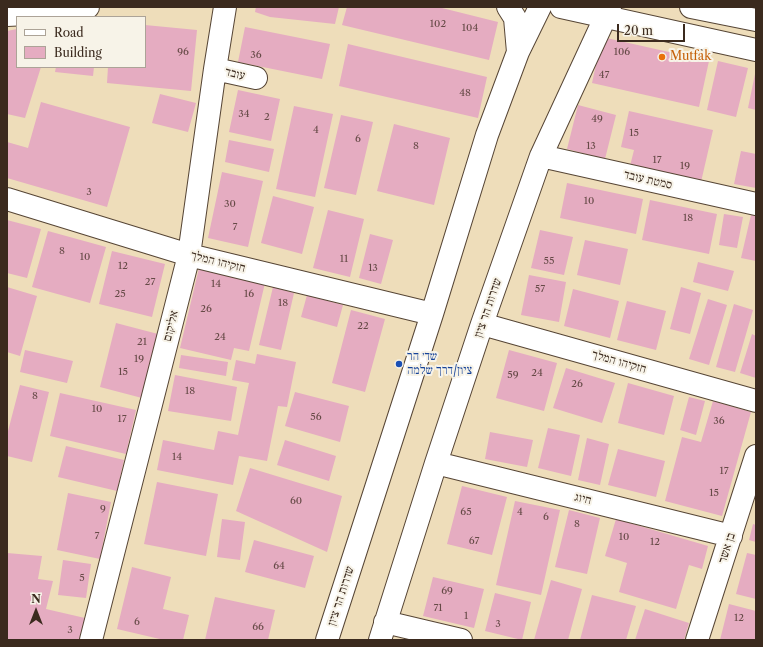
<!DOCTYPE html>
<meta charset="utf-8">
<style>
body{margin:0}
#map{position:relative;width:763px;height:647px;overflow:hidden;background:#eeddba;font-family:"Libre Caslon Text",serif}
canvas{display:block}
.frame{position:absolute;inset:0;border:8px solid #3b2a1e;pointer-events:none}
.legend{position:absolute;left:16px;top:16px;width:130px;height:52px;box-sizing:border-box;background:#f7f3e8;border:1px solid #aca397;margin:0;padding:5px 7px;list-style:none;font-size:12px;color:#3b2a1e}
.legend li{display:flex;align-items:center;gap:8px;height:20px}
.legend b{width:20px;border:1px solid #aca397}
.north{position:absolute;left:16px;top:591px;width:40px;height:40px;-webkit-text-stroke:3px #f7f3e8;paint-order:stroke;rotate:0deg;font-size:11px;font-weight:700;line-height:16px;text-align:center;color:#3b2a1e}
.north::after{content:'';display:block;margin:auto;width:14px;height:18px;background:#3b2a1e;clip-path:polygon(50% 0,100% 100%,50% 72%,0 100%)}
.scale{position:absolute;left:617px;top:24px;width:68px;height:18px;box-sizing:border-box;border:2px solid #3b2a1e;border-top:0;padding-left:5px;font-size:12px;line-height:14px;white-space:nowrap;color:#3b2a1e;-webkit-text-stroke:3px #f7f3e8;paint-order:stroke}
</style>
<div id="map">
<canvas width="763" height="647"></canvas>
<div class="frame"></div>
<ul class="legend">
<li><b style="height:5px;background:#fff"></b>Road</li>
<li><b style="height:11px;background:#e5acc1"></b>Building</li>
</ul>
<div class="north">N</div>
<div class="scale">20 m</div>
</div>
<script>
const context = document.querySelector('canvas').getContext('2d');
context.lineJoin = 'round';
function fill(path, color) { context.fillStyle = color; context.fill(path, 'evenodd'); }
function stroke(path, color, width, dash) { context.strokeStyle = color; context.lineWidth = width; context.lineCap = dash ? 'butt' : 'round'; context.setLineDash(dash || []); context.stroke(path); }
function label(font, color, halo, rows, align = 'center') {
  context.font = font + ' "Libre Caslon Text","Frank Ruhl Libre",serif'; context.lineWidth = 4; context.setLineDash([]); context.textBaseline = 'middle'; context.strokeStyle = halo; context.fillStyle = color; for (const [text, x, y, turn = 0] of rows) {
    context.save(); context.translate(x, y); context.rotate((+turn || 0) * Math.PI / 180); context.textAlign = isNaN(turn) ? turn : align; if (halo) context.strokeText(text, 0, 0); context.fillText(text, 0, 0); context.restore();
  }
}
fill(new Path2D(`
 M256,7H339L335,24L270,17L255,12Z
 M347,7H438L498,22L489,60L342,25Z
 M145,25L197,30L191,91L107,83L108,67H145Z
 M245,27L330,44L322,79L238,62Z
 M17,29V67H41L25,118L7,114V31Z
 M602,37L709,61L699,107L592,83Z
 M348,44L487,77L478,118L339,86Z
 M718,61L748,68L736,117L707,110Z
 M56,67H94L93,76L55,72Z
 M755,74H756V110L748,108Z
 M238,90L280,99L271,141L229,132Z
 M160,94L196,103L188,132L152,123Z
 M41,102L130,127L107,207L7,178V142L28,148Z
 M578,105L616,115L605,159L567,149Z
 M294,106L333,114L315,197L276,189Z
 M629,111L713,130L701,182L630,166L634,150L621,147Z
 M341,115L373,122L356,195L324,188Z
 M394,124L450,138L434,205L377,191Z
 M229,140L274,149L269,172L225,162Z
 M741,151L756,154V188L734,184Z
 M222,172L263,181L248,247L208,238Z
 M567,183L643,199L636,234L560,218Z
 M273,196L314,207L302,254L261,243Z
 M650,200L717,214L709,254L642,240Z
 M328,210L364,219L350,277L313,268Z
 M724,214L743,217L737,248L719,245Z
 M751,215L756,216V261L741,258Z
 M7,220L41,229L27,278L7,273Z
 M540,230L573,237L564,275L531,268Z
 M48,231L106,247L90,303L32,287Z
 M370,234L393,240L381,284L359,278Z
 M585,240L628,249L620,285L577,275Z
 M112,251L165,264L152,317L99,304Z
 M698,262L734,271L728,291L693,282Z
 M199,268L265,283L249,351L234,348L231,360L180,348Z
 M529,275L566,282L559,322L521,315Z
 M7,287L37,296L20,356L7,352Z
 M273,287L294,293L281,350L259,345Z
 M681,287L701,293L690,334L670,329Z
 M573,289L619,301L610,338L564,326Z
 M307,295L343,305L337,327L301,317Z
 M708,299L727,305L709,365L689,359Z
 M627,301L666,311L656,350L617,340Z
 M734,304L753,310L735,372L716,367Z
 M351,310L385,319L365,392L332,383Z
 M116,323L158,334L142,398L100,387Z
 M752,334L756,336V378L740,373Z
 M25,350L73,361L67,383L20,372Z
 M509,350L557,363L544,411L496,398Z
 M257,354L296,362L287,407L278,406L267,461L239,456L233,485L157,470L163,440L214,450L218,431L238,435L249,383L232,380L236,360L255,364Z
 M181,355L228,362L226,376L179,368Z
 M566,368L615,383L602,423L553,408Z
 M175,375L237,387L231,421L168,411Z
 M628,383L674,396L664,435L618,423Z
 M20,385L49,392L32,462L7,456V435Z
 M295,392L349,406L340,442L285,426Z
 M60,393L136,410L126,454L50,436Z
 M689,397L705,401L696,435L680,430Z
 M713,401L751,412L722,516L665,501L682,437L701,442Z
 M548,428L580,435L571,476L538,468Z
 M490,432L533,440L527,467L485,459Z
 M587,438L609,444L600,485L578,480Z
 M285,440L336,456L329,481L277,465Z
 M66,446L124,460L117,491L58,477Z
 M618,449L665,461L656,497L608,485Z
 M250,468L342,496L327,552L236,511Z
 M157,482L218,494L206,556L144,544Z
 M462,486L507,497L492,555L447,544Z
 M68,493L111,502L100,559L57,550Z
 M515,501L560,510L541,595L496,585Z
 M569,510L600,518L587,574L555,567Z
 M222,519L245,522L240,560L217,557Z
 M616,519L708,546L702,569L689,565L676,609L619,592L627,563L605,556Z
 M753,524L756,525V542L749,540Z
 M254,540L314,556L305,588L245,572Z
 M7,553L42,556L38,579L53,581L46,609L85,618L79,640H7Z
 M747,553L756,555V599L736,594Z
 M63,560L91,564L86,598L58,595Z
 M132,567L171,577L163,609L189,615L183,640H164L117,629Z
 M433,577L484,589L474,628L423,616Z
 M551,580L582,589L568,640H534Z
 M495,593L531,602L522,640L485,631Z
 M592,595L636,606L626,640H580Z
 M215,597L275,610L268,640H205Z
 M729,604L756,611V640H720Z
 M645,609L689,623L684,640H635Z`), '#e5acc1');
const minor = new Path2D(`
 M508,7L515,18L518,52
 M561,7L756,50
 M691,7L756,20
 M7,15L48,13L88,7
 M215,69L256,78
 M541,156L756,204
 M7,199L189,255L432,314
 M482,324L756,401
 M436,463L731,536
 M385,622L461,640
 M91,640L189,255L215,69L225,7
 M327,640L432,314L487,135L518,52L540,7
 M380,640L436,463L482,324L541,156L610,7
 M697,640L756,456`);
stroke(minor, '#564535', 24);
stroke(minor, '#fff', 22);
for (const [x, y, r, color] of [
 [662,57,4,"#e8710a"],
 [399,364,4,"#1a4fb4"]
]) { const dot = new Path2D(); dot.arc(x, y, r, 0, 2 * Math.PI); context.fillStyle = color; context.fill(dot); stroke(dot, '#f7f3e8', 1.5); }
label('10px', '#664a47', null, [
 ["102",438,24],
 ["104",470,28],
 ["96",183,52],
 ["106",622,52],
 ["36",256,55],
 ["47",604,75],
 ["48",465,93],
 ["34",244,114],
 ["2",267,117],
 ["49",597,119],
 ["4",316,130],
 ["15",634,133],
 ["6",358,139],
 ["8",416,146],
 ["13",591,146],
 ["17",657,160],
 ["19",685,166],
 ["3",89,192],
 ["10",589,201],
 ["30",230,204],
 ["18",688,218],
 ["7",235,227],
 ["8",62,251],
 ["10",85,257],
 ["11",344,259],
 ["55",549,261],
 ["12",123,266],
 ["13",373,268],
 ["27",150,282],
 ["14",216,284],
 ["57",540,289],
 ["25",120,294],
 ["16",249,294],
 ["18",283,303],
 ["26",206,309],
 ["22",363,326],
 ["24",220,337],
 ["21",142,342],
 ["19",139,359],
 ["15",123,372],
 ["24",537,373],
 ["59",513,375],
 ["26",577,384],
 ["18",190,391],
 ["8",35,396],
 ["10",97,409],
 ["56",316,417],
 ["17",122,419],
 ["36",719,421],
 ["14",177,457],
 ["17",724,471],
 ["15",714,493],
 ["60",296,501],
 ["9",103,509],
 ["65",466,512],
 ["4",520,512],
 ["6",546,517],
 ["8",577,524],
 ["7",97,536],
 ["10",624,537],
 ["67",474,541],
 ["12",655,542],
 ["64",279,566],
 ["5",82,578],
 ["69",447,591],
 ["71",438,608],
 ["1",466,616],
 ["12",739,618],
 ["6",137,622],
 ["3",498,624],
 ["66",258,627],
 ["3",70,630]
]);
label('12px', '#c56008', '#f7f3e8', [
 ["Mutfak",670,57]
], 'left');
label('12px', '#3b2a1e', '#f7f3e8', [
 ["עובד",235,74,13],
 ["סמטת עובד",648,180,13],
 ["חזקיהו המלך",218,262,14],
 ["שדרות הר ציון",488,308,-71],
 ["אליקום",171,326,-76],
 ["חזקיהו המלך",619,362,16],
 ["חיוג",583,499,14],
 ["בן אשר",727,548,-72],
 ["שדרות הר ציון",341,596,-72]
]);
label('12px', '#164399', '#f7f3e8', [
 ["שד׳ הר",407,357],
 ["ציון/דרך שלמה",407,371]
], 'left');
</script>
